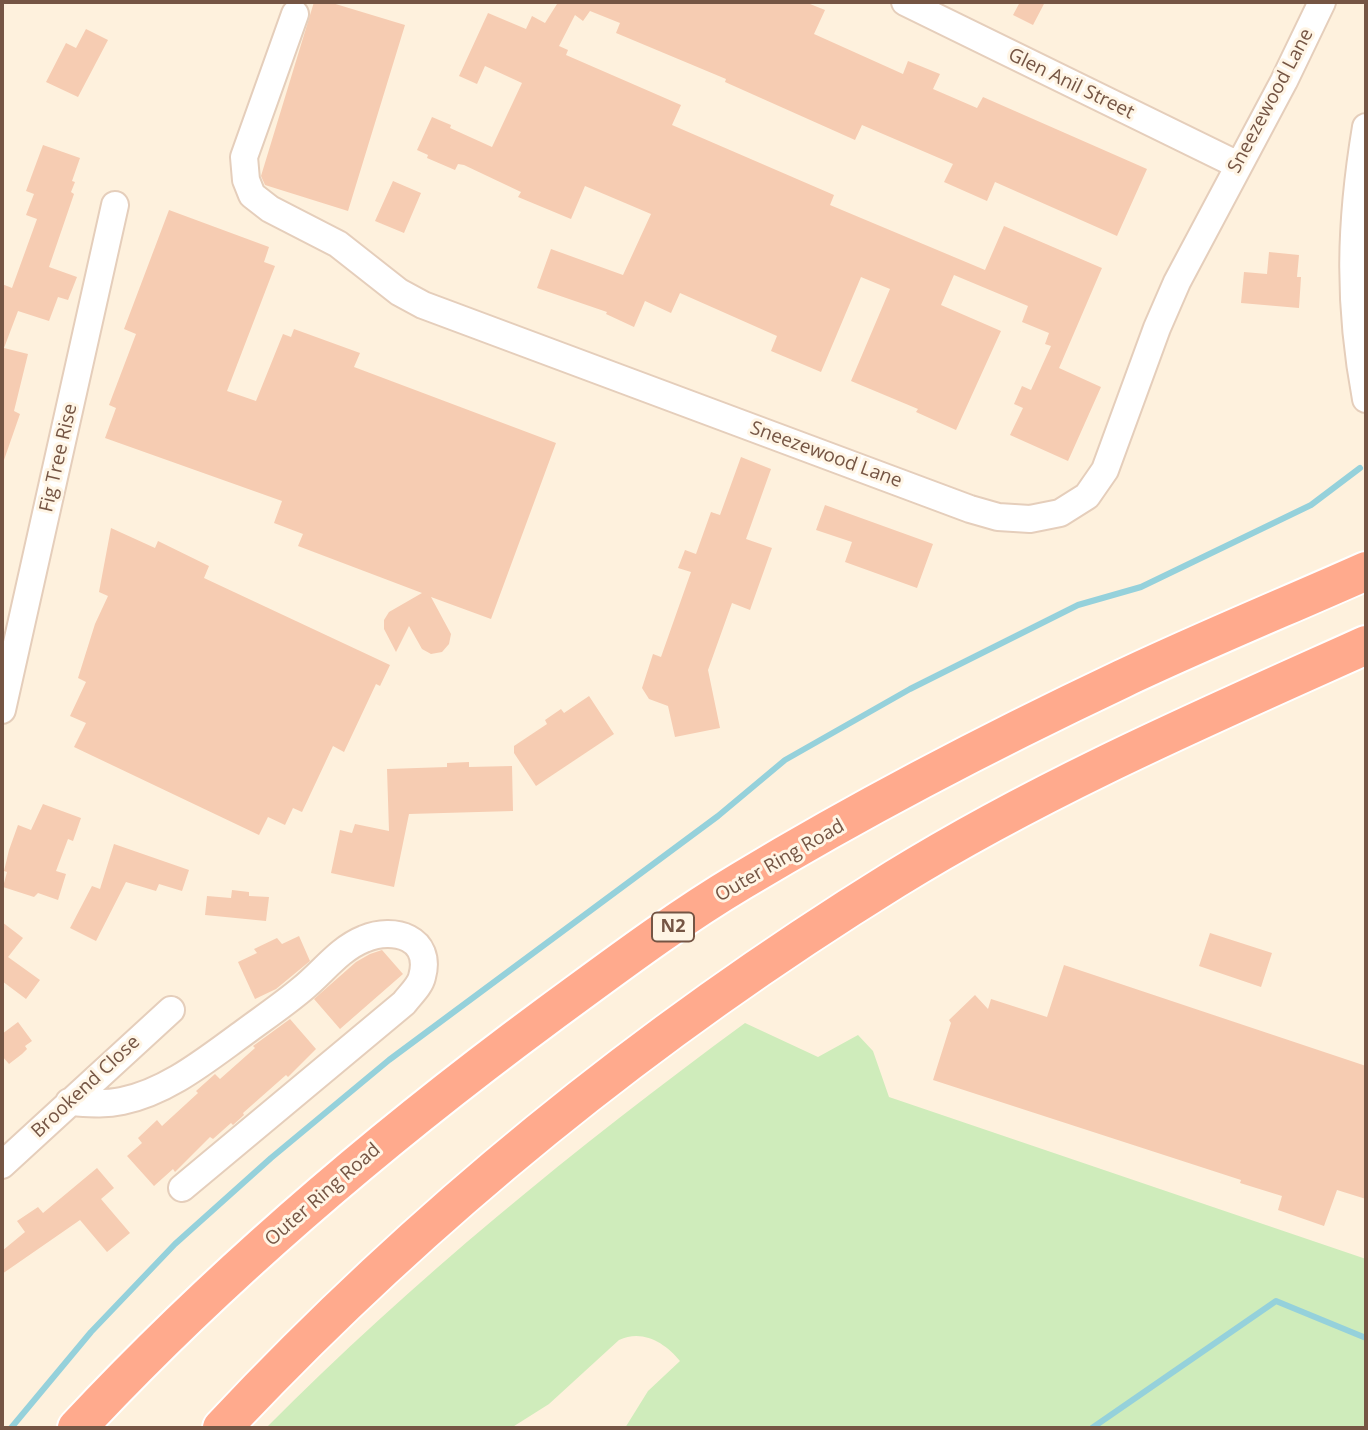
<!DOCTYPE html>
<style>
body{margin:0}
#map{position:relative;width:1368px;height:1430px;overflow:hidden;background:#fef1dd;font-family:"Open Sans",sans-serif}
canvas{display:block}
.frame{position:absolute;inset:0;border:4px solid #755544;pointer-events:none}
</style>
<div id="map">
<canvas width="1368" height="1430"></canvas>
<div class="frame"></div>
</div>
<script>
const context = document.querySelector('canvas').getContext('2d');
context.lineJoin = 'round';
function fill(path, color) { context.fillStyle = color; context.fill(path, 'evenodd'); }
function stroke(path, color, width, dash) { context.strokeStyle = color; context.lineWidth = width; context.lineCap = dash ? 'butt' : 'round'; context.setLineDash(dash || []); context.stroke(path); }
function label(font, color, halo, rows, align = 'center') {
  context.font = font + ' "Open Sans",sans-serif'; context.lineWidth = 6; context.setLineDash([]); context.textBaseline = 'middle'; context.strokeStyle = halo; context.fillStyle = color; for (const [text, x, y, turn = 0] of rows) {
    context.save(); context.translate(x, y); context.rotate((+turn || 0) * Math.PI / 180); context.textAlign = isNaN(turn) ? turn : align; if (halo) context.strokeText(text, 0, 0); context.fillText(text, 0, 0); context.restore();
  }
}
fill(new Path2D(`
 M745,1023L818,1057L858,1035L873,1051L889,1097L1366,1259V1428H625L648,1391L680,1361C665,1343 643,1329 619,1340L549,1404L511,1428H266C413,1280 576,1147 745,1023Z`), '#cfecbb');
stroke(new Path2D(`
 M11,1428L91,1332L175,1244L271,1158L389,1060L718,816L785,760L910,689L1078,605L1141,587L1311,505L1360,468
 M1092,1428L1276,1301L1366,1338`), '#95d1db', 6);
fill(new Path2D(`
 M314,2H329L405,25L348,211L265,185L261,176Z
 M554,2H805L825,10L814,34L903,74L908,61L940,74L933,89L977,108L983,97L1147,169L1117,236L995,182L987,201L944,182L953,164L862,125L855,140L725,82L726,79L616,33L620,23L590,11L583,21L575,15L559,46L568,50L566,55L681,105L672,125L834,195L830,205L985,270L1004,226L1102,268L1059,368L1101,387L1068,461L1010,435L1023,408L1014,404L1022,386L1031,390L1051,346L1045,344L1049,333L1022,322L1028,306L954,275L941,305L1001,331L956,430L916,412L918,409L851,381L890,289L861,277L821,372L771,351L777,336L680,293L671,313L645,301L634,327L606,314L607,312L537,288L551,249L623,275L651,214L585,186L571,219L518,197L521,192L464,165L458,164L455,170L427,158L428,155L417,150L432,117L451,125L450,128L492,147L522,83L485,66L477,84L459,76L488,13L526,29L532,16L545,23L557,4Z
 M1020,2H1045L1033,25L1013,15Z
 M86,29L108,40L78,97L46,82L66,43L76,48Z
 M43,145L80,158L72,181L75,182L71,192L74,194L49,267L77,277L68,300L58,297L49,321L18,311L4,348L28,354L14,411L20,414L4,460L2,459V284L12,288L37,219L26,215L34,194L26,191Z
 M393,181L421,193L404,233L375,221Z
 M169,210L269,247L264,262L275,266L227,391L256,401L283,334L291,337L294,329L360,353L354,367L556,443L491,619L431,597L451,634L449,644L442,652L431,654L422,649L409,626L396,652L384,629V620L389,612L422,593L298,546L303,534L274,523L282,501L105,438L116,408L109,405L136,334L124,329Z
 M1269,252L1299,255L1297,277H1301L1299,308L1241,303L1244,272L1267,274Z
 M741,457L771,469L746,539L772,548L750,610L732,603L708,670L720,728L675,737L668,706L649,699L642,688L653,654L661,657L691,572L678,568L685,550L696,554L711,512L720,515Z
 M825,505L933,544L917,588L845,562L852,542L816,530Z
 M111,528L155,548L158,541L209,566L204,578L390,665L380,686L376,684L344,752L333,746L302,812L293,808L285,825L268,817L259,835L74,747L86,723L70,716L86,682L78,678L95,624L108,596L99,592Z
 M589,696L614,734L536,786L514,753V746L547,724L545,720L561,709L564,713Z
 M469,762V767L512,766L513,811L409,814L394,887L331,873L340,830L352,833L355,824L389,831L387,769L447,767V763Z
 M43,804L81,818L73,841L68,839L56,871L66,874L58,900L38,893L34,897L3,887L7,872L4,871L9,850L18,825L31,830Z
 M114,844L189,870L182,891L159,884L156,891L126,882L96,941L70,928L92,886L100,889Z
 M232,890L249,892V896L269,897L266,921L205,915L207,896L231,898Z
 M2,922L23,938L8,957L40,980L26,999L2,981Z
 M1210,933L1272,953L1261,987L1199,966Z
 M299,936L310,961L276,989L255,999L238,962L257,953L254,949L277,938L282,944Z
 M382,950L403,974L340,1029L314,999L356,962L370,954Z
 M1064,965L1366,1066V1199L1337,1190L1324,1226L1278,1210L1282,1196L1240,1183L1241,1180L933,1080L951,1023L949,1020L975,995L988,1009L991,999L1047,1017Z
 M290,1019L316,1049L288,1077L286,1075L243,1113L244,1115L233,1125L231,1123L213,1139L210,1137L175,1172L173,1169L154,1186L127,1156L142,1143L138,1138L157,1120L162,1126L198,1093L196,1091L215,1074L220,1079L255,1048L253,1046Z
 M18,1022L32,1041L25,1046L27,1049L22,1054L9,1064L2,1056V1034Z
 M97,1168L114,1188L101,1199L130,1233L107,1252L80,1220L2,1274V1251L25,1232L17,1221L38,1207L43,1213Z`), '#f6ccb2');
const minor = new Path2D(`
 M905,2L1238,165
 M295,14L244,157L246,180L252,195L270,209L338,244L399,292L423,305L970,509L998,517L1030,519L1060,513L1087,496L1105,470L1157,328L1177,282L1284,81L1322,2
 M1366,127C1350,223 1348,303 1366,399
 M2,710L115,205
 M69,1102C87,1103 104,1105 122,1101C167,1092 206,1060 242,1034C262,1019 283,1005 302,989C323,972 339,949 364,939C394,926 433,938 422,977C420,986 410,995 404,1003L182,1188
 M2,1165L171,1010`);
const highway = new Path2D(`
 M77,1428C220,1275 380,1139 548,1015C611,969 674,921 741,881C864,807 993,740 1122,679C1202,641 1285,607 1366,571
 M222,1428C420,1217 648,1032 895,879C1044,787 1206,717 1366,645`);
stroke(minor, '#e5cebb', 30);
stroke(highway, '#fff', 42);
stroke(minor, '#fff', 26);
stroke(highway, '#ffaa8d', 38);
for (const [x, y, w] of [
 [673,927,42]
]) { const box = new Path2D(); box.roundRect(x - w / 2, y - 14.5, w, 29, 5); context.fillStyle = '#fff5e5'; context.fill(box); stroke(box, '#755544', 2); }
label('bold 18px', '#755544', null, [
 ["N2",673,927]
]);
label('19px', '#755544', '#fff5e5', [
 ["Glen Anil Street",1071,84,26],
 ["Sneezewood Lane",1271,101,-62],
 ["Sneezewood Lane",826,455,20],
 ["Fig Tree Rise",59,458,-77],
 ["Outer Ring Road",780,861,-30],
 ["Brookend Close",86,1087,-43],
 ["Outer Ring Road",323,1195,-41]
]);
</script>
